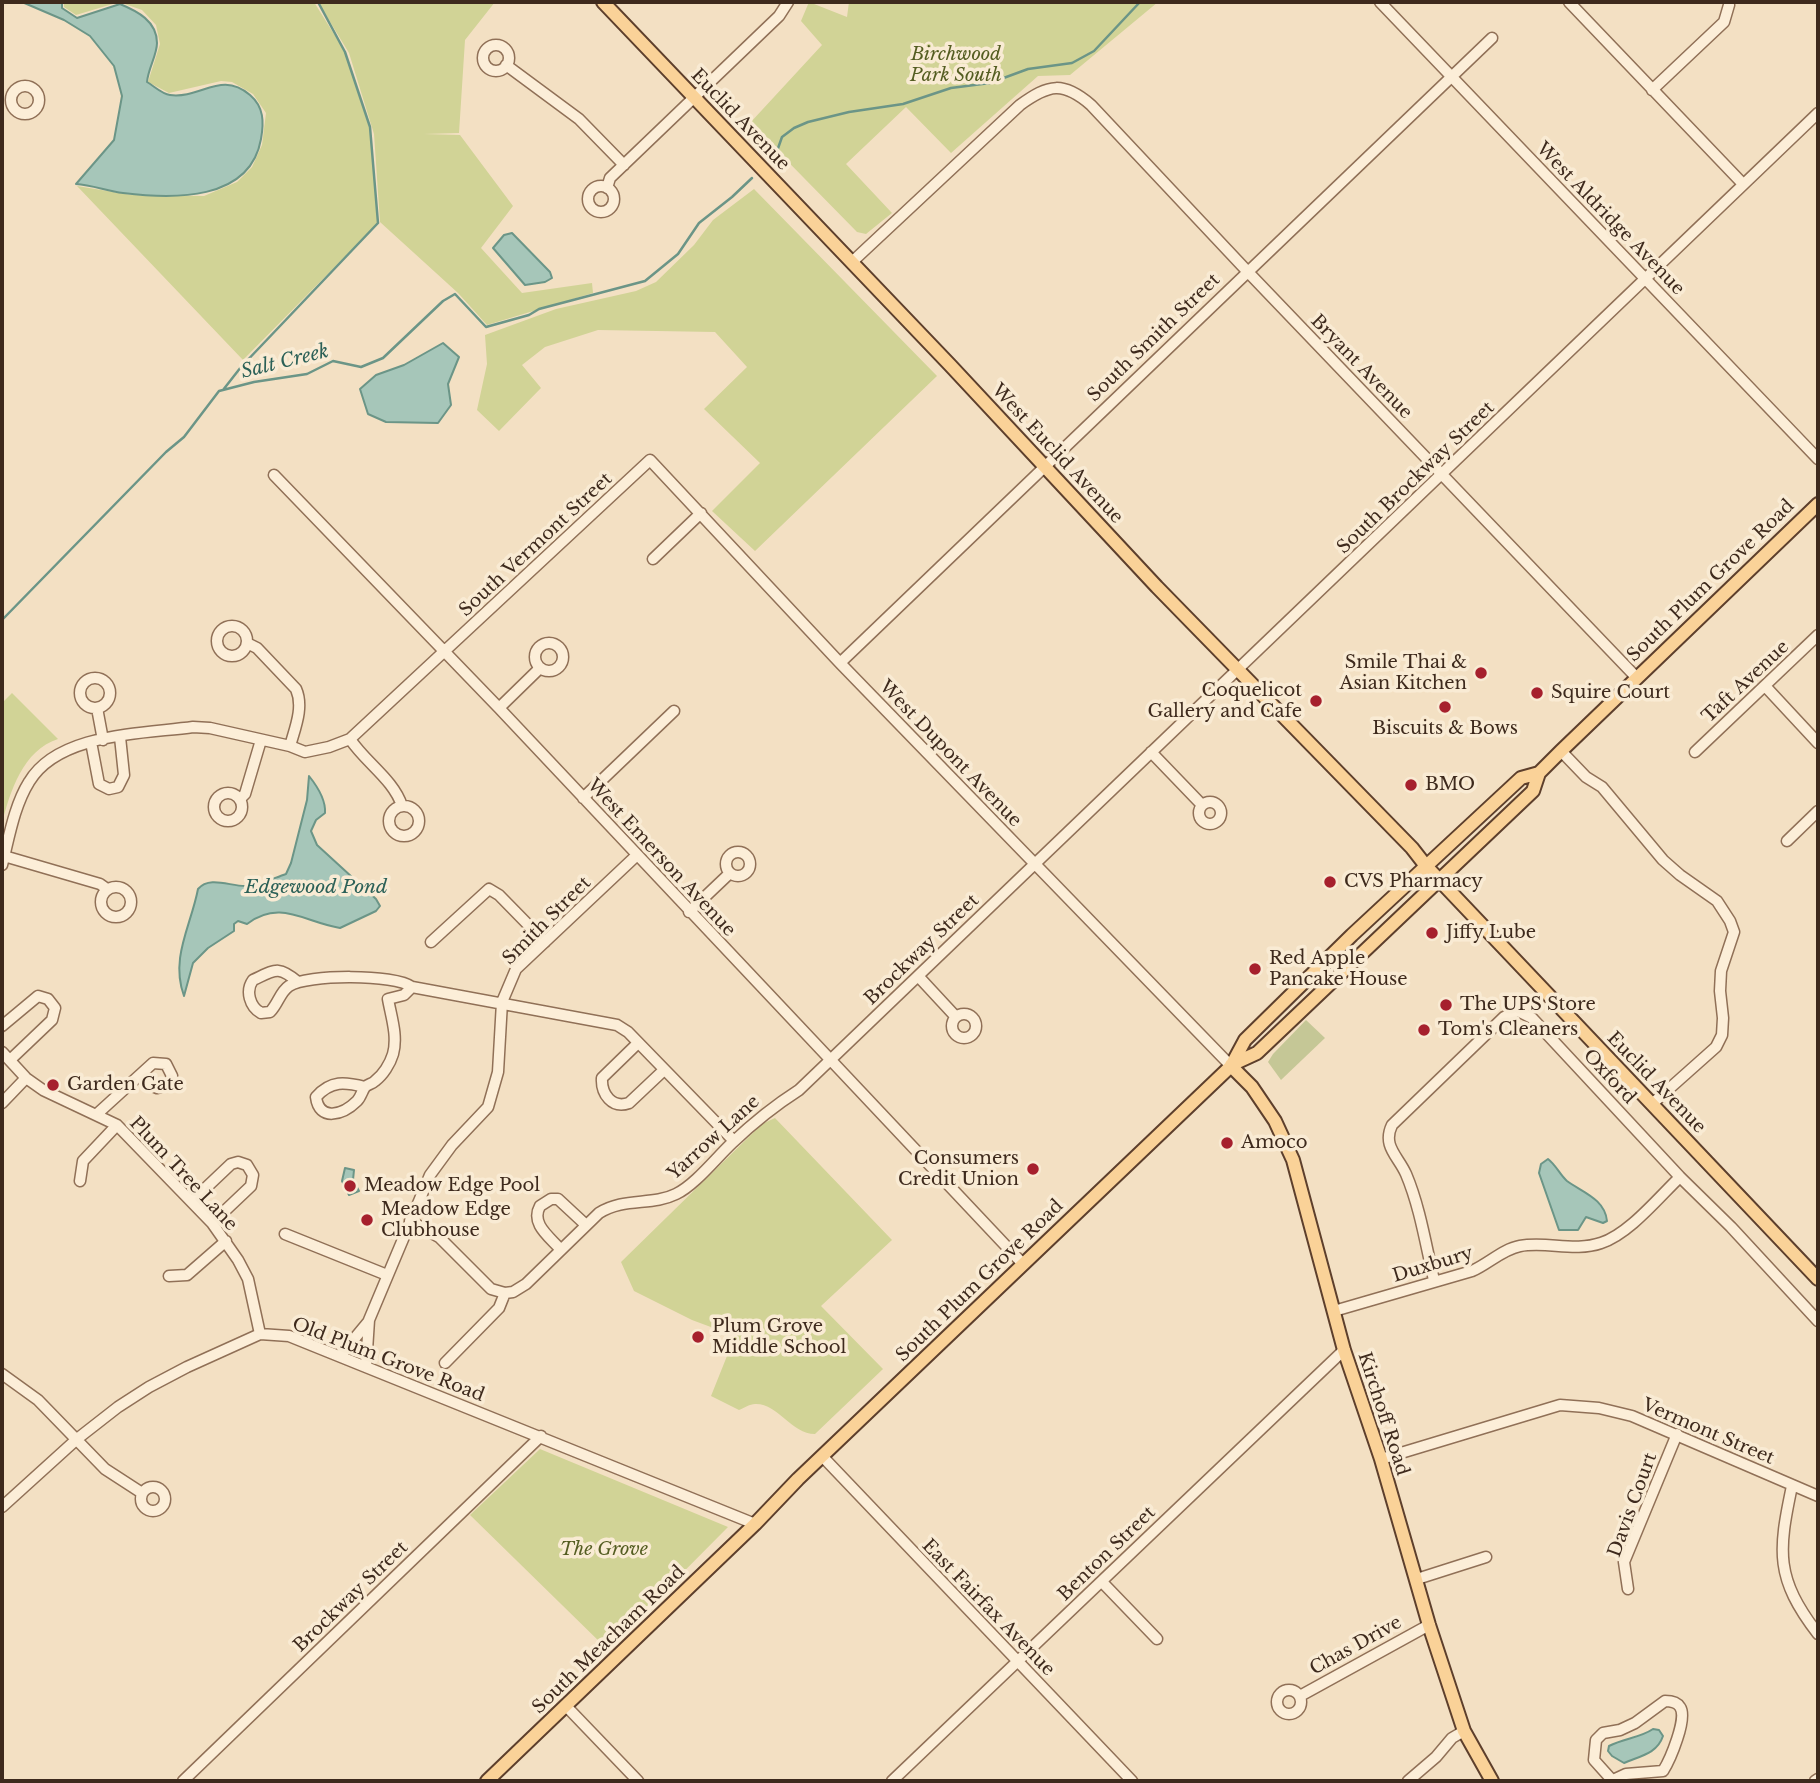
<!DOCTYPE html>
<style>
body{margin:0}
#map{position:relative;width:1820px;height:1783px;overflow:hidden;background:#f3e0c3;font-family:"Libre Baskerville",serif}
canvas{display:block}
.frame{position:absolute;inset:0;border:4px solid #3e2a1d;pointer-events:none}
</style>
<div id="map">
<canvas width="1820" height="1783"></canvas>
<div class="frame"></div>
</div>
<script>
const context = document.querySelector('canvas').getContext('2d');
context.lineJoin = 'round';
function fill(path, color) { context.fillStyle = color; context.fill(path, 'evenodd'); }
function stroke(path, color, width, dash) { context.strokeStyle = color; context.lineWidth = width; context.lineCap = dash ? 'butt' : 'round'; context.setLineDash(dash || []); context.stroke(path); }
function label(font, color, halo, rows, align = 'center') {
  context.font = font + ' "Libre Baskerville",serif'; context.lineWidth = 7; context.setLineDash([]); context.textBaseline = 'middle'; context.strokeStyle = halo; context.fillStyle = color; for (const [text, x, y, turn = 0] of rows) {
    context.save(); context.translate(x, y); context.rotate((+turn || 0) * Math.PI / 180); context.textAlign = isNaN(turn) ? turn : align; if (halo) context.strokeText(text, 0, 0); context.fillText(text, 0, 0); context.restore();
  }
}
fill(new Path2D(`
 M64,2H314L344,50L371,133L378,223L243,360L77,186L132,195L204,196L237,182L252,167L262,145L266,113L253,94L232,82L221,81L169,93L148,82L160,44L156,25L142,10L119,2L76,15L64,7Z
 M318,2H495L465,40L459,133L424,134L460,135L513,206L481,248L522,293L592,283L593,293L487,325L458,293L380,222L374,134L349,53Z
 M809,2L847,17L849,2H1158L1070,75L1038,76L951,153L906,107L846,164L892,213L866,234L857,232L750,123L822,45L801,21Z
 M754,189L937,376L755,551L712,511L760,463L704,409L747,367L715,332L598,330L545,347L522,365L541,388L499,431L477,410L487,364L485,335L556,309L636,291L656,282L694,245L713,220Z
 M12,693L58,739C23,750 10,792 2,823V703Z
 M775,1118L892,1240L821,1306L883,1369L815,1434C791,1434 778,1403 755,1404C750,1404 744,1408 739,1410L711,1396L735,1336L692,1320L634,1291L621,1262L762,1124Z
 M540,1449L728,1527L607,1649L470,1515Z`), '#d1d396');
fill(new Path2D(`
 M1306,1020L1325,1038L1281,1080L1268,1062L1273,1054Z`), '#c5c796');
const water = new Path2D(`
 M22,2H62V8L77,18L120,4C137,11 157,21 157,43C157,55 148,69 147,82C154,86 162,94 170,95C201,99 221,70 250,95C264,107 264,122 261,139C250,202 172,199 123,193C107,191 92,185 76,184L114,140L122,96L114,66L90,36L64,20Z
 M512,233L550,272L552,278L545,282L525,285L493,248L504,235Z
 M443,343L459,357L448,384L451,405L438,423L386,422L368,414L360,389L376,375L404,365Z
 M309,776C317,786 326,800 325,813L316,820L311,831L317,845L376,899L380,906L376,911L340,928C304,922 280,899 247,924L238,921L234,924V931L208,948L193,963L184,996C170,958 191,926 198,889C210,875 231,887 247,886C260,885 274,878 286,874L291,863L307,800Z
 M1548,1159C1556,1165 1560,1175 1567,1181C1582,1192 1605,1199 1607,1221L1603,1223L1586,1217L1578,1230H1559L1539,1173L1541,1164Z
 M345,1168L354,1170L353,1180L359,1191L349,1195L342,1181Z
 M1653,1729L1659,1730L1663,1736C1657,1754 1640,1756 1624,1763L1612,1756L1608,1751L1609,1746C1624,1738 1640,1738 1653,1729Z`);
fill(water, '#a6c6b9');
stroke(water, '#6b9587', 2);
stroke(new Path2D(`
 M776,154L782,137L794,128L808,122L849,112L903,104L951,88L990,83L1028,69L1072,63L1094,51L1140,2
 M223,390L241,367L378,223L370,127L345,52L318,2
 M2,620L166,452L184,437L219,391L254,382L307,374L333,361L361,367L383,358L443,301L455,294L486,327L529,315L539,309L645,281L678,254L699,223L732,197L752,178`), '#6b9587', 2.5);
const minor = new Path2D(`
 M1380,2L1818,459
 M1569,2L1743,184
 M483 58a13 13 0 1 1 26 0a13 13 0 1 1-26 0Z
 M506,65L579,119L624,165
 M11 100a14 14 0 1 1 28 0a14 14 0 1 1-28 0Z
 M1652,90L1724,22L1729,5
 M588 199a13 13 0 1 1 26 0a13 13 0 1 1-26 0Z
 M607,188L610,178L779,16L788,2
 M852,262L1020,105C1049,84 1063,81 1091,105L1247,271L1636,677
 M274,475L499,708L1023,1264
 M653,559L701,513
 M217 641a15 15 0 1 1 30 0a15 15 0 1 1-30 0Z
 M535 657a14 14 0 1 1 28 0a14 14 0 1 1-28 0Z
 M247,643L257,648L296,689C304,707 295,728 290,746
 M840,663L1492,38
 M80 693a15 15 0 1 1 30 0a15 15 0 1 1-30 0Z
 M1765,686L1818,743
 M97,708L103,740
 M499,708L540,668
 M350,739C365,762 394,780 402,806
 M91,742L99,784L109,789L118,787L124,775L120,737
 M1561,751L1586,777L1602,787L1663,860L1680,875L1717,901L1730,921L1734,932L1721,971L1720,991L1723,1018L1722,1035L1716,1047L1652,1104
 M1151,752L1202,805
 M1695,752L1818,635
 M214 807a14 14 0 1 1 28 0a14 14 0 1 1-28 0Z
 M583,798L674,711
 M240,799L245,794L261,740
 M1199 813a11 11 0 1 1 22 0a11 11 0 1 1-22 0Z
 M389 821a15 15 0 1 1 30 0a15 15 0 1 1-30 0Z
 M1787,841L1818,811
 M726 864a12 12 0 1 1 24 0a12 12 0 1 1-24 0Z
 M4,856L100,884L107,889
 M2,865C9,838 14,806 29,782C58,733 142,734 193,727L210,728L290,746L305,752L329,747L350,739L650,460L840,663L1231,1066
 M101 902a15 15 0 1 1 30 0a15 15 0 1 1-30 0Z
 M689,912L730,873
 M431,942L489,889L499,895L545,942
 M918,976L956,1017
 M298,982C278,965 275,970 253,980C245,991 250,1007 261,1013L270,1012C278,1004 280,992 289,986C307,974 395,974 412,987L617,1025L628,1032L734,1141
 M952 1026a12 12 0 1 1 24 0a12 12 0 1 1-24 0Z
 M2,1026L38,996L48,999L55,1008L52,1020L10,1060
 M638,1043L602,1078C601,1094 612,1109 629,1103L664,1070
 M2,1052L26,1078L43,1090L117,1125L212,1223L238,1260L248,1279L260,1334
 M365,1087C345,1082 331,1080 316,1097C319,1122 343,1115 357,1101C361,1097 362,1091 365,1087C368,1084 372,1084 375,1081C383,1075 390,1064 393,1054C398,1036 391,1016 388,999L404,995L412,987
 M2,1103L26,1078
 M97,1114L153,1063L166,1064L172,1076L169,1084L157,1088L150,1085L140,1075
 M80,1181L83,1161L117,1125
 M192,1201L231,1164L238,1162L247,1165L253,1175L251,1186L212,1223
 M410,1221L439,1237L491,1289L505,1293L513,1292L526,1284L599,1213C624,1197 652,1206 676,1194C695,1185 716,1158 732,1143C753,1123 774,1106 799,1090L1818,113
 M285,1234L387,1275
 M561,1250C550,1237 530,1224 540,1206L551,1199H558L586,1225
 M169,1276L187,1275L226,1241
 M1434,1280C1426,1246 1420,1207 1406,1174C1398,1156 1382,1146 1392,1125L1504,1017L1518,1011L1532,1018L1680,1177L1731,1227L1818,1321
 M1334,1311L1472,1271C1488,1264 1503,1249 1520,1246C1546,1241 1575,1252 1601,1243C1629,1234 1658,1198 1680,1177
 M340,1356L369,1321
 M445,1363L499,1308L505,1293
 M366,1366L369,1320L430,1175L452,1145L488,1107L498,1072L502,1002L516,969L636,856
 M2,1374L38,1400L105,1469L142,1493
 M822,1456L1132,1781
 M1381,1459L1560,1405L1599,1408L1632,1416L1818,1496
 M1792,1486C1778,1552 1775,1578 1818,1634
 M141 1499a12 12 0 1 1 24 0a12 12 0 1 1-24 0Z
 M2,1507L77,1439L118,1407L149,1387L187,1367L260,1334L289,1336L755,1524
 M1417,1579L1486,1557
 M1102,1582L1157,1639
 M1628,1589L1624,1562L1677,1434
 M1277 1702a12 12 0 1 1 24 0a12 12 0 1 1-24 0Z
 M1300,1696L1429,1625
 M566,1706L638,1781
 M183,1781L541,1436
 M892,1781L1344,1350
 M1408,1781L1436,1757L1452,1738L1464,1731
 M1611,1781L1626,1774L1663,1771C1670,1760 1688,1718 1680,1707C1677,1702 1670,1701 1665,1701L1635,1723L1620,1730L1603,1733L1596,1740L1594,1760L1612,1780
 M1815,1781L1818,1779`);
const major = new Path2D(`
 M603,2L950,365L1157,587L1412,848L1426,866L1818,1279
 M1231,1065L1257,1053L1533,791L1539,773L1561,751L1818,504
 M1231,1066L1252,1087L1275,1121L1293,1160L1344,1350L1381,1459L1429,1625L1464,1731L1492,1781
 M487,1781L755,1524L798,1479L1231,1066L1245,1040L1352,935L1521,778L1539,773`);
stroke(minor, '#907057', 13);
stroke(major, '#5d3f2c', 16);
stroke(minor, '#fceed8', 10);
stroke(major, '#fad298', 12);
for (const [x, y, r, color] of [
 [1481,673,7,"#a6202d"],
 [1537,693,7,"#a6202d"],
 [1316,701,7,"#a6202d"],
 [1445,707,7,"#a6202d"],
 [1411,785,7,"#a6202d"],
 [1330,882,7,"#a6202d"],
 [1432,933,7,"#a6202d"],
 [1255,969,7,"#a6202d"],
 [1446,1005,7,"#a6202d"],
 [1424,1030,7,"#a6202d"],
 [53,1085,7,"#a6202d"],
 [1227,1143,7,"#a6202d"],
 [1033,1169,7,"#a6202d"],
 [350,1186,7,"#a6202d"],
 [367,1220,7,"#a6202d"],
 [698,1337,7,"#a6202d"]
]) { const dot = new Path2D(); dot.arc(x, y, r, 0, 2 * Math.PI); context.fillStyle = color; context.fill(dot); stroke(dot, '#f9ebd4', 2.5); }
label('italic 18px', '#545d21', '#f9ebd4', [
 ["Birchwood",956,55],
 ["Park South",956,76],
 ["The Grove",604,1550]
]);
label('18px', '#3e2a1d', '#f9ebd4', [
 ["Euclid Avenue",740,120,46],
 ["West Aldridge Avenue",1610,219,46],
 ["South Smith Street",1154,338,-44],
 ["Bryant Avenue",1361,367,46],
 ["West Euclid Avenue",1057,454,47],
 ["South Brockway Street",1416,478,-44],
 ["South Vermont Street",536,545,-43],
 ["South Plum Grove Road",1711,581,-44],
 ["Taft Avenue",1746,682,-43],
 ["West Dupont Avenue",950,754,46],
 ["West Emerson Avenue",661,858,47],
 ["Smith Street",547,921,-45],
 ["Brockway Street",922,950,-44],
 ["Oxford",1609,1077,47],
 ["Euclid Avenue",1656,1083,46],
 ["Yarrow Lane",714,1138,-42],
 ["Plum Tree Lane",183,1174,47],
 ["Duxbury",1433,1265,-17],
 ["South Plum Grove Road",980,1281,-44],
 ["Old Plum Grove Road",388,1360,21],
 ["Kirchoff Road",1383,1414,72],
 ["Vermont Street",1708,1432,23],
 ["Davis Court",1633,1505,-70],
 ["Benton Street",1107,1554,-44],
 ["Brockway Street",351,1597,-44],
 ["East Fairfax Avenue",988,1608,46],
 ["South Meacham Road",609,1640,-44],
 ["Chas Drive",1356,1646,-29]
]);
label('18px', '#3e2a1d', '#f9ebd4', [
 ["Smile Thai &",1467,663,"right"],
 ["Asian Kitchen",1467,684,"right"],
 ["Coquelicot",1302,691,"right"],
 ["Gallery and Cafe",1302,712,"right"],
 ["Squire Court",1551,693],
 ["Biscuits & Bows",1445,729,"center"],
 ["BMO",1425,785],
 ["CVS Pharmacy",1344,882],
 ["Jiffy Lube",1446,933],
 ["Red Apple",1269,959],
 ["Pancake House",1269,980],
 ["The UPS Store",1460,1005],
 ["Tom's Cleaners",1438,1030],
 ["Garden Gate",67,1085],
 ["Amoco",1241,1143],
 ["Consumers",1019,1159,"right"],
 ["Credit Union",1019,1180,"right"],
 ["Meadow Edge Pool",364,1186],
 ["Meadow Edge",381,1210],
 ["Clubhouse",381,1231],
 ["Plum Grove",712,1327],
 ["Middle School",712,1348]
], 'left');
label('italic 19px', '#2b6057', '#f9ebd4', [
 ["Salt Creek",285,362,-14],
 ["Edgewood Pond",316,888]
]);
</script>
